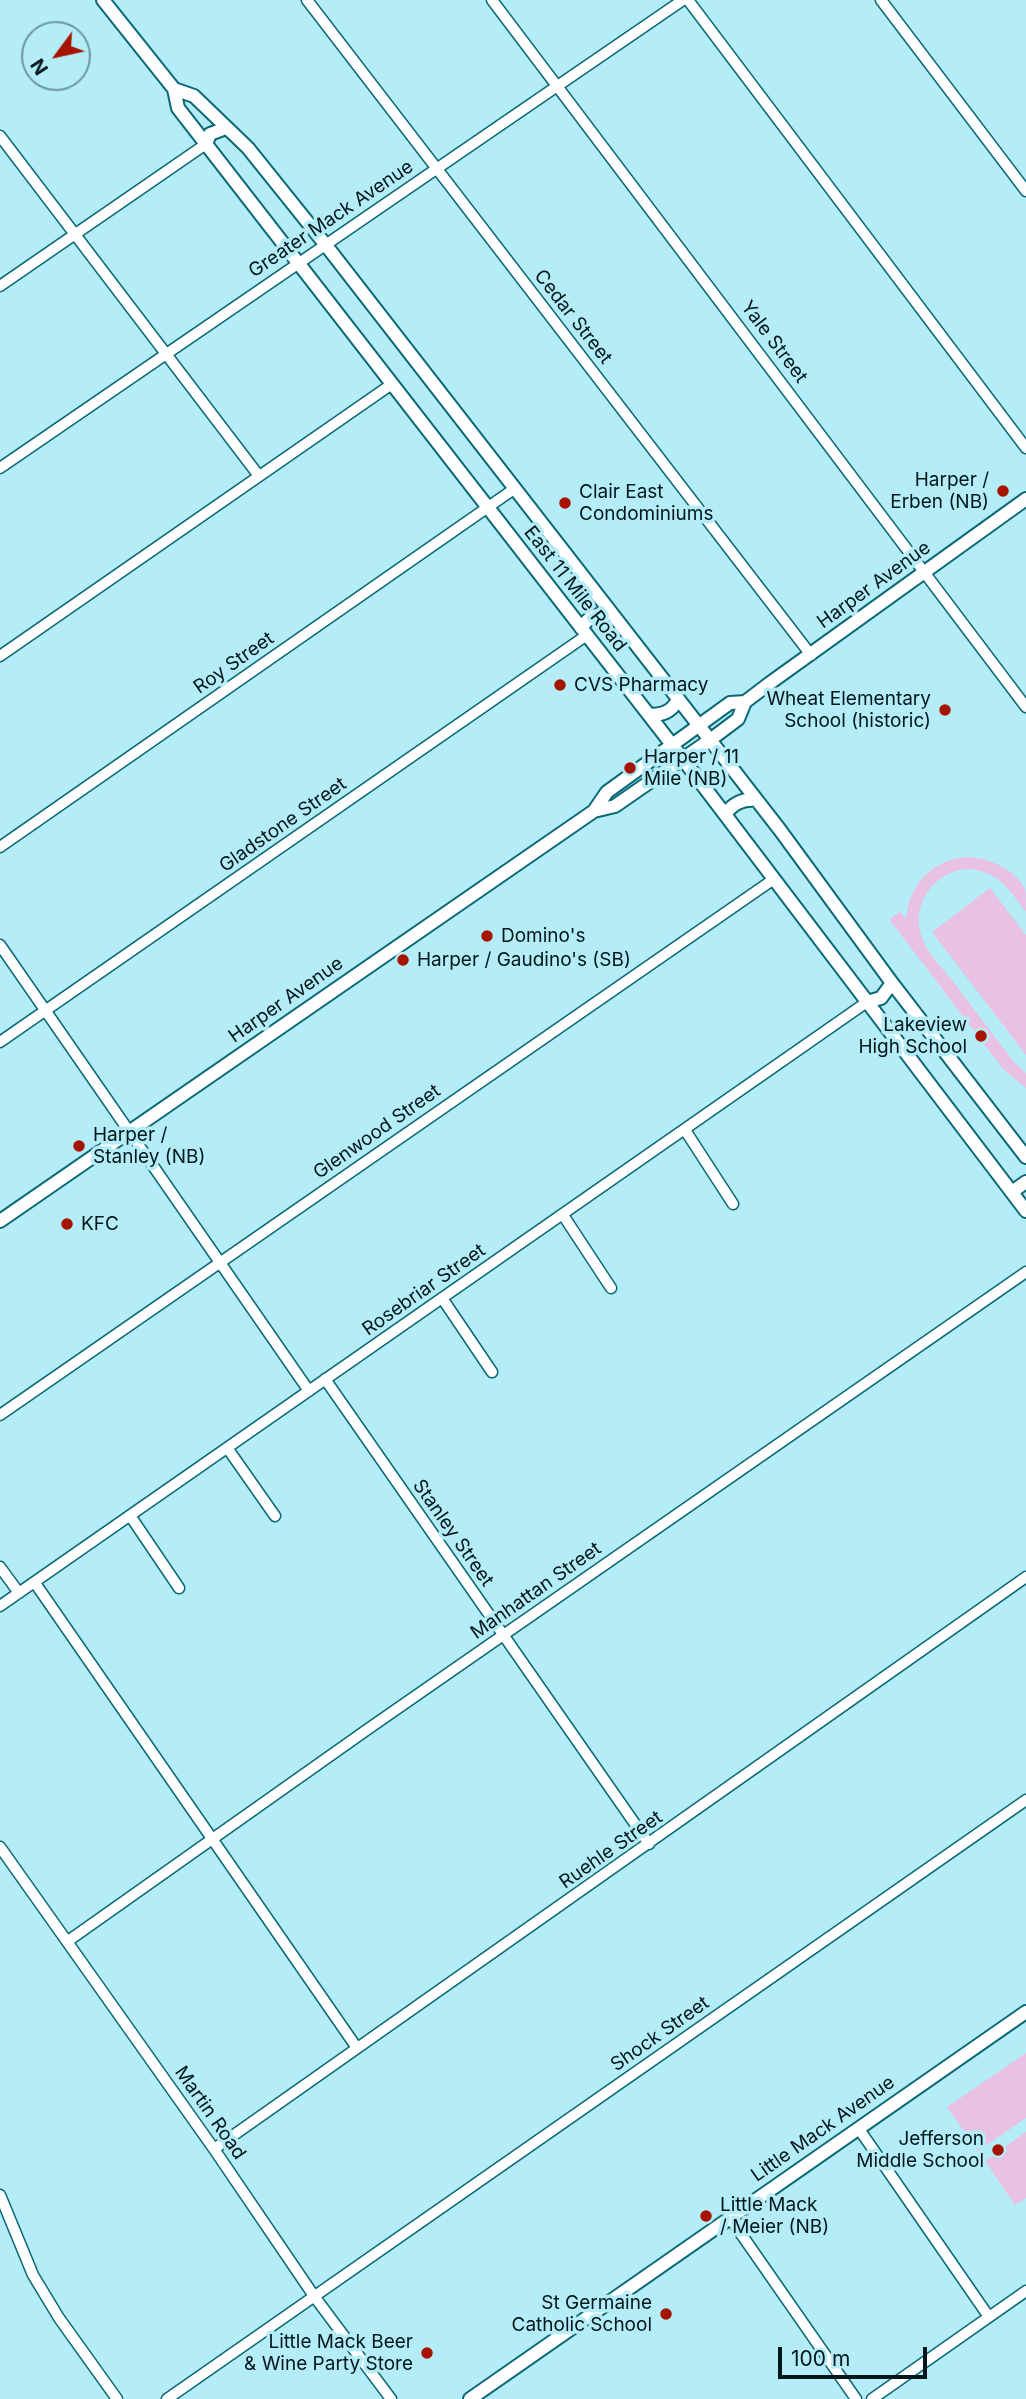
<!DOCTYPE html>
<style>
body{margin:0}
#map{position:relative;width:1026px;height:2399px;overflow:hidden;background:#b4edf8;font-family:Inter,sans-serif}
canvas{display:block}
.north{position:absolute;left:21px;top:21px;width:70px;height:70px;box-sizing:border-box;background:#b4edf8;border:2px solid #6d97a0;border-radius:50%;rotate:237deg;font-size:19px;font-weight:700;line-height:28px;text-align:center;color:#02171b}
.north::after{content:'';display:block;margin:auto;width:24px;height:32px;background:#a61401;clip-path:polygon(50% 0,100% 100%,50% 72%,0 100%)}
.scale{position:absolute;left:778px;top:2347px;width:149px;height:32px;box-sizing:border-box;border:4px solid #02171b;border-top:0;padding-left:9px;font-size:21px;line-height:24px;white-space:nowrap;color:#02171b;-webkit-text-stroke:5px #b4edf8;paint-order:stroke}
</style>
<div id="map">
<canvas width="1026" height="2399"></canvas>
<div class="north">N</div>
<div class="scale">100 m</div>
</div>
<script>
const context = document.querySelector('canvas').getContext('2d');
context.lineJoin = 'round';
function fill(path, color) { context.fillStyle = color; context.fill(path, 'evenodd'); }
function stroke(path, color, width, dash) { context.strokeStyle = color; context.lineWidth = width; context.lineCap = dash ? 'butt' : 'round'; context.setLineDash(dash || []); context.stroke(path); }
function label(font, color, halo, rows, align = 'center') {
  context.font = font + ' Inter,sans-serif'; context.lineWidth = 7; context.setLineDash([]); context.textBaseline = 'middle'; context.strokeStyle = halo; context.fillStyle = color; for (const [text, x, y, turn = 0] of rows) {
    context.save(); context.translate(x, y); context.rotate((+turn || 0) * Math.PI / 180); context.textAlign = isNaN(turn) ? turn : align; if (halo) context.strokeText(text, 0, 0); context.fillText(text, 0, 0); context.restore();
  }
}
fill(new Path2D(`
 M967,857C989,858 1014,868 1025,889C1026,895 1026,905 1026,912C1015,898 1006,882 989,874C952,856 911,892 920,931C924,950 940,966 952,980C972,1007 993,1034 1013,1061L1026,1073V1088L1003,1069L889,919L900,912L906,919C909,884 932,860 967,857Z
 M990,888L1026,935V1055L932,932Z
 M1026,2053V2118L978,2151L947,2107Z
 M1026,2132V2198L1015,2205L985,2161Z`), '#e9c1e3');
const minor = new Path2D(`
 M307,0L811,655
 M492,0L1026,707
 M688,0L1026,448
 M881,0L1026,191
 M0,136L259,476
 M0,286L206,144
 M0,468L683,0
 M0,656L392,384
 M0,847L514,489
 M0,945L309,1391
 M0,1042L587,635
 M685,1130L733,1204
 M563,1215L611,1288
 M442,1298L492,1372
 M325,1379L649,1844
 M0,1415L774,879
 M228,1449L275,1516
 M131,1517L179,1588
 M0,1567L19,1593
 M35,1583L357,2048
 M0,1606L867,1002
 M0,1847L214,2149L314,2296L391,2399
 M68,1941L368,1729L1026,1272
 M859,2129L989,2317
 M214,2149L1026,1577
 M0,2195L33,2275L59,2318L117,2399
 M730,2218L856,2399
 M167,2399L1026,1800
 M872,2399L1026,2291`);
const major = new Path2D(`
 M103,0L174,89L178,108L673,746L1026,1211
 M174,89L194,96L248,148L325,244L780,830L892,983L1026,1157
 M206,144L210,134L226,128
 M581,628C589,616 598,613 612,614
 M649,715C663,715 671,712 678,700
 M594,811L615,806L710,740L738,719L745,702L770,683L1026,499
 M725,814C734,803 742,799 756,800
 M867,1002L881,998L892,983
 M1012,1192L1026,1182
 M0,1221L594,811L607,792L730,703L745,702
 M470,2399L1026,2012`);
stroke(minor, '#0b6876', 13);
stroke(major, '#0b6876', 16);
stroke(minor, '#fff', 10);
stroke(major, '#fff', 12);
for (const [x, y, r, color] of [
 [1003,491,7,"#a61401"],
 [565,503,7,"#a61401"],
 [560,685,7,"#a61401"],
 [945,710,7,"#a61401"],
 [630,768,7,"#a61401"],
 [487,936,7,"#a61401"],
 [403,960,7,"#a61401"],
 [981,1036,7,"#a61401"],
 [79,1146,7,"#a61401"],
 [67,1224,7,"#a61401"],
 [998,2150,7,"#a61401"],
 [706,2216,7,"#a61401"],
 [666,2314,7,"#a61401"],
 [427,2353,7,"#a61401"]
]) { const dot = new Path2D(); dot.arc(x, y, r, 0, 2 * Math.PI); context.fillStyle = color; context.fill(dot); stroke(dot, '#b4edf8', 2.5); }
label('19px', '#02171b', '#b4edf8', [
 ["Greater Mack Avenue",331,219,-34],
 ["Cedar Street",573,317,52],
 ["Yale Street",774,342,53],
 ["Harper Avenue",874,585,-36],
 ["East 11 Mile Road",575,589,52],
 ["Roy Street",234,663,-35],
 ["Gladstone Street",283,825,-35],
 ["Harper Avenue",286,1000,-35],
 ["Glenwood Street",377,1132,-35],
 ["Rosebriar Street",424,1290,-35],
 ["Stanley Street",453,1533,55],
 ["Manhattan Street",536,1591,-35],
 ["Ruehle Street",611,1850,-35],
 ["Shock Street",660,2034,-35],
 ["Martin Road",210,2113,55],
 ["Little Mack Avenue",823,2129,-35]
]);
label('19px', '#02171b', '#b4edf8', [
 ["Harper /",989,480,"right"],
 ["Erben (NB)",989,502,"right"],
 ["Clair East",579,492],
 ["Condominiums",579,514],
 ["CVS Pharmacy",574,685],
 ["Wheat Elementary",931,699,"right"],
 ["School (historic)",931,721,"right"],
 ["Harper / 11",644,757],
 ["Mile (NB)",644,779],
 ["Domino's",501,936],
 ["Harper / Gaudino's (SB)",417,960],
 ["Lakeview",967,1025,"right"],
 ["High School",967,1047,"right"],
 ["Harper /",93,1135],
 ["Stanley (NB)",93,1157],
 ["KFC",81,1224],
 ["Jefferson",984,2139,"right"],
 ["Middle School",984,2161,"right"],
 ["Little Mack",720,2205],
 ["/ Meier (NB)",720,2227],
 ["St Germaine",652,2303,"right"],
 ["Catholic School",652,2325,"right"],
 ["Little Mack Beer",413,2342,"right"],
 ["& Wine Party Store",413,2364,"right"]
], 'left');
</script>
